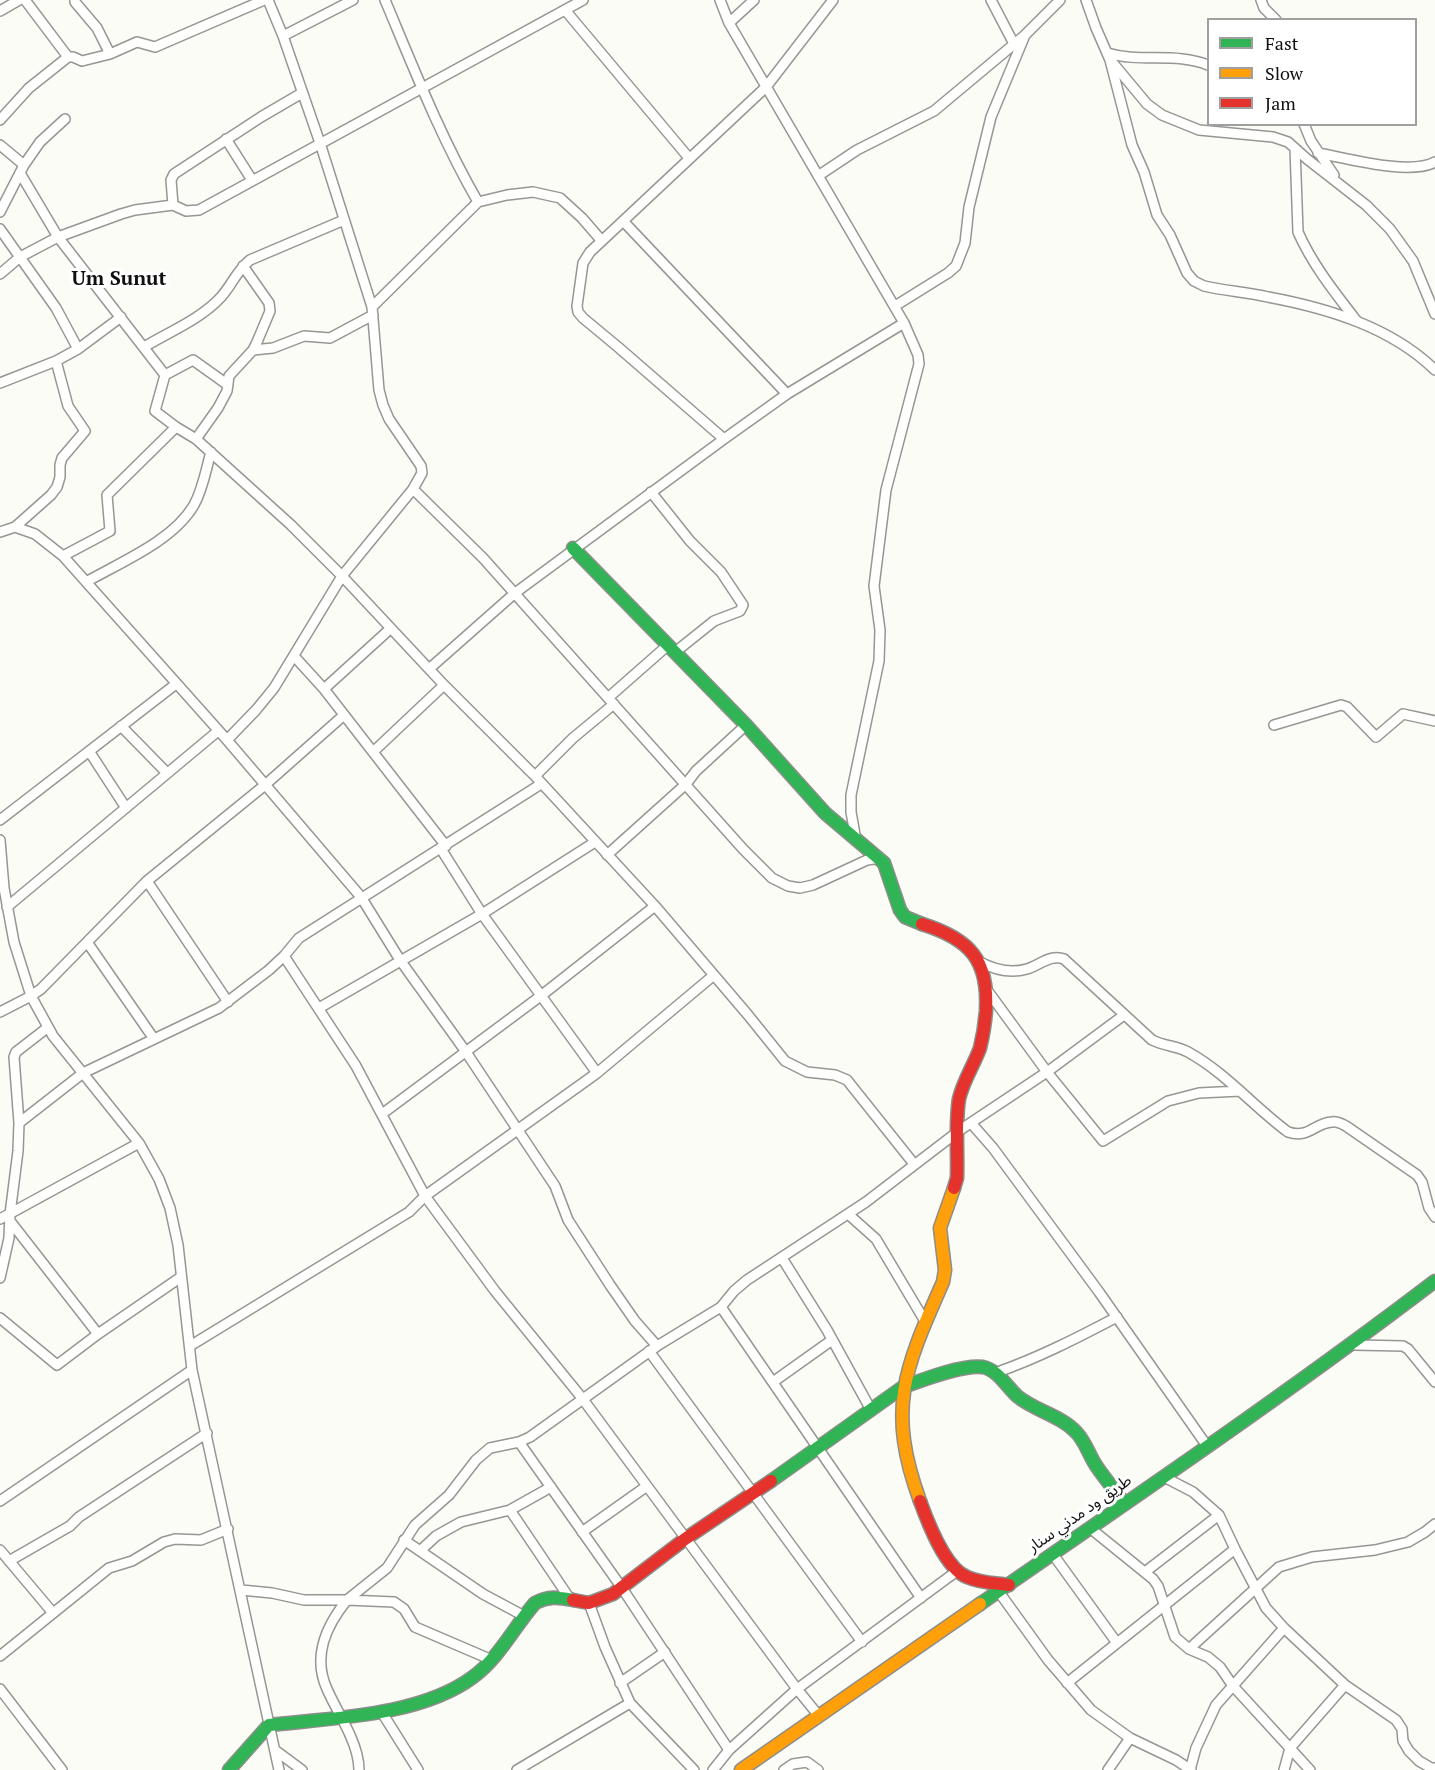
<!DOCTYPE html>
<meta charset="utf-8">
<style>
body{margin:0}
#map{position:relative;width:1435px;height:1770px;overflow:hidden;background:#fcfcf6;font-family:"PT Serif",serif}
canvas{display:block}
.legend{position:absolute;left:1207px;top:18px;width:210px;height:108px;box-sizing:border-box;background:#fff;border:2px solid #9f9f9f;margin:0;padding:8px 10px;list-style:none;font-size:18px;color:#101010}
.legend li{display:flex;align-items:center;gap:12px;height:30px}
.legend b{width:30px;border:2px solid #9f9f9f}
</style>
<div id="map">
<canvas width="1435" height="1770"></canvas>
<ul class="legend">
<li><b style="height:8px;background:#30b455"></b>Fast</li>
<li><b style="height:8px;background:#ff9f0a"></b>Slow</li>
<li><b style="height:8px;background:#e5322d"></b>Jam</li>
</ul>
</div>
<script>
const context = document.querySelector('canvas').getContext('2d');
context.lineJoin = 'round';
function stroke(path, color, width, dash) { context.strokeStyle = color; context.lineWidth = width; context.lineCap = dash ? 'butt' : 'round'; context.setLineDash(dash || []); context.stroke(path); }
function label(font, color, halo, rows, align = 'center') {
  context.font = font + ' "PT Serif","Noto Sans Arabic",serif'; context.lineWidth = 6; context.setLineDash([]); context.textBaseline = 'middle'; context.strokeStyle = halo; context.fillStyle = color; for (const [text, x, y, turn = 0] of rows) {
    context.save(); context.translate(x, y); context.rotate((+turn || 0) * Math.PI / 180); context.textAlign = isNaN(turn) ? turn : align; if (halo) context.strokeText(text, 0, 0); context.fillText(text, 0, 0); context.restore();
  }
}
const street = new Path2D(`
 M25,0L68,57
 M75,0V2L97,28L110,54
 M385,0C414,69 441,138 478,202
 M720,0L729,23L904,323L918,355L919,364L886,490L874,586L880,630L879,661L851,795V812L856,840
 M991,0L1014,44
 M1086,0L1096,28L1110,60L1132,145L1144,172L1157,215L1170,235L1187,273L1194,281L1204,286C1225,291 1247,292 1268,297C1327,308 1391,327 1435,370
 M1261,0L1264,8L1276,20
 M565,10L689,158
 M0,11L19,0
 M729,23L754,0
 M283,36L353,0
 M1107,53C1141,63 1176,52 1208,65
 M1112,62L1147,104L1162,115L1199,130L1273,137L1288,142L1307,159L1366,205L1390,229L1413,261L1435,314
 M0,120L29,88L68,57H73L82,61L110,54L137,42L155,47L264,0
 M1304,124L1311,141L1334,175
 M226,139L252,180
 M0,145L24,165
 M1295,148L1298,232C1312,264 1335,293 1356,320
 M1318,153C1347,158 1410,176 1435,162
 M20,173L58,237L165,375
 M818,176L857,150L934,111L1025,35L1060,0
 M173,205L171,180L174,174L261,117L302,93
 M0,212L24,165L40,142L65,119
 M624,222L787,394
 M0,229L56,308L78,349
 M0,274L20,257L58,237L121,214L135,210L173,205L186,211L199,210L583,0
 M895,306L948,273L956,266L965,243L969,207L991,117L1025,35
 M372,307L478,202L507,195L533,192L560,198L582,218L601,240
 M144,347C169,332 201,319 221,297C232,285 237,270 250,260L344,220
 M253,350L273,348L304,336L330,338L373,315
 M56,361L78,349L121,317
 M0,383L56,361L68,406L85,431L62,458L60,465V477L57,487L51,495L15,527L0,532
 M228,385L193,360L165,375L155,411L176,427L196,439L291,525L342,576L444,685L535,776L655,906L748,1015L785,1061L807,1072L835,1075L847,1080L914,1164
 M196,439L218,408L227,391L229,376L253,350L257,342L270,311L269,303L243,266
 M724,439L618,347L583,318L578,312L577,306L583,263L590,252L766,87L833,0
 M413,489L483,558L743,849L772,878L788,886L800,888L813,885L867,860L880,858
 M651,492L690,541L721,572L743,605L740,611L714,621L674,653
 M15,527L35,534L63,556L227,740L361,897L400,960L466,1052L555,1186L568,1220L610,1285L635,1321L657,1346
 M63,556L110,531L107,495L176,427
 M86,582C121,562 173,541 194,505C203,489 206,469 211,452
 M294,656L324,689L446,846
 M429,669L515,593L724,439L787,394L904,323
 M324,689L390,629
 M609,697L667,646
 M1274,725L1341,705L1347,707L1376,737L1403,714L1435,721
 M121,726L167,773
 M227,740L256,710L274,688L342,576L413,489L422,473L421,466L389,419L383,405L379,390L372,307L320,143L283,36L268,0
 M89,751L126,808
 M373,752L444,685
 M535,776L573,738L614,704
 M0,820L176,684
 M0,840L4,888L14,942L31,996L53,1036L139,1143L159,1179L170,1208L178,1245L192,1370L279,1770
 M441,849L482,914L597,1073
 M607,855L686,784L696,771L746,725
 M147,881L228,1002
 M7,907L218,731
 M87,942L154,1039
 M284,956L356,1066L425,1196L495,1291L582,1398L797,1689L819,1716
 M980,962C995,970 1010,974 1027,969C1040,965 1050,954 1064,959L1152,1040C1164,1046 1177,1046 1188,1052C1226,1073 1254,1107 1288,1132C1309,1139 1314,1123 1332,1122C1337,1121 1342,1124 1346,1126L1417,1175L1422,1182L1429,1208L1435,1217
 M987,990L1047,1072L1103,1141L1168,1101L1199,1093L1240,1091
 M319,1008L482,914L595,842
 M0,1012L31,996L41,989L147,881L265,785L344,715
 M382,1114L542,995L655,906
 M19,1123L83,1073L219,1008L269,970L284,956L299,938L541,784
 M971,1123L993,1148L1099,1292L1207,1446
 M848,1214L876,1239L926,1323
 M0,1219L139,1143
 M10,1221L98,1334
 M782,1258L827,1330L871,1410
 M0,1278L9,1238L10,1214L18,1151L19,1123L14,1057L16,1052L47,1028
 M721,1307L921,1598
 M0,1318L57,1365L98,1334L181,1277
 M1355,1345L1403,1346L1408,1349L1435,1382
 M190,1346L409,1212L425,1196L597,1073L714,975
 M649,1351L862,1642
 M995,1373C1038,1358 1077,1338 1117,1317
 M773,1382L832,1340
 M519,1442L622,1588L729,1750
 M1164,1477L1193,1492L1219,1515L1235,1549L1266,1608L1284,1628L1345,1685L1396,1720L1402,1729L1403,1741L1409,1751L1419,1761L1431,1768H1435
 M0,1501L192,1370
 M510,1510L570,1599
 M1090,1528L1153,1579L1158,1586L1175,1637L1189,1649L1208,1657L1220,1667L1233,1686L1310,1770
 M582,1532L647,1486
 M404,1540L483,1594L524,1616
 M0,1550L53,1613
 M420,1551L436,1536L461,1522L510,1510L551,1487
 M1052,1553L1117,1643
 M9,1561L70,1526L79,1517L207,1433
 M1145,1572L1219,1515
 M241,1590L272,1593L304,1600H347L387,1568L415,1525L449,1495L476,1460L490,1448L519,1442L530,1437L657,1346L721,1307L734,1291L747,1280L866,1202L960,1130L1047,1072L1124,1015
 M999,1592L1048,1660L1091,1710L1130,1738L1176,1760L1191,1770
 M589,1603L605,1647L630,1703L694,1770
 M1189,1649L1279,1567L1312,1557L1375,1550L1408,1542L1425,1532L1435,1524
 M0,1656L109,1568L132,1561L164,1542L175,1539L201,1540L228,1529
 M620,1683L665,1652
 M1067,1683L1235,1549
 M0,1689L62,1770
 M381,1711L418,1770
 M275,1750L302,1770
 M359,1770C359,1757 355,1746 350,1735C343,1719 334,1705 327,1689C312,1656 326,1626 347,1600L394,1602L404,1609L415,1627L492,1660
 M517,1770L630,1703
 M713,1770L729,1750L797,1689L957,1571
 M784,1770L793,1764L807,1762L818,1770
 M1108,1770L1130,1738
 M1190,1770L1196,1748L1216,1705L1284,1628
 M1284,1770L1290,1748L1345,1685`);
const fast = new Path2D(`
 M573,548L746,725L825,813L884,863L900,910L905,917L922,924
 M771,1481L903,1387C922,1380 963,1364 983,1367C998,1370 1007,1387 1017,1396C1035,1411 1060,1415 1076,1432C1086,1442 1089,1456 1097,1467C1106,1480 1116,1492 1125,1504
 M980,1604C1133,1498 1287,1394 1435,1281
 M229,1770L269,1725C332,1718 421,1716 473,1677C499,1658 514,1627 535,1603C548,1596 558,1597 573,1600`);
const slow = new Path2D(`
 M920,1501C886,1408 905,1368 943,1282L945,1270L940,1228L954,1188
 M741,1770L980,1604`);
const jam = new Path2D(`
 M922,924C970,939 989,960 986,1011C985,1023 983,1036 980,1048C974,1065 963,1081 959,1099C955,1124 958,1152 957,1178L954,1188
 M920,1501C928,1523 945,1568 967,1577C980,1583 995,1583 1009,1585
 M573,1600L589,1603L613,1594L685,1539L771,1481`);
stroke(street, '#969694', 12);
stroke(fast, '#8d8d8a', 15);
stroke(slow, '#8d8d8a', 15);
stroke(jam, '#8d8d8a', 15);
stroke(street, '#fffffe', 9);
stroke(fast, '#30b455', 12);
stroke(slow, '#ff9f0a', 12);
stroke(jam, '#e5322d', 12);
label('16px', '#101010', '#fff', [
 ["طريق ود مدني سنار",1080,1514,-35]
]);
label('bold 20px', '#101010', '#fff', [
 ["Um Sunut",119,279]
]);
</script>
